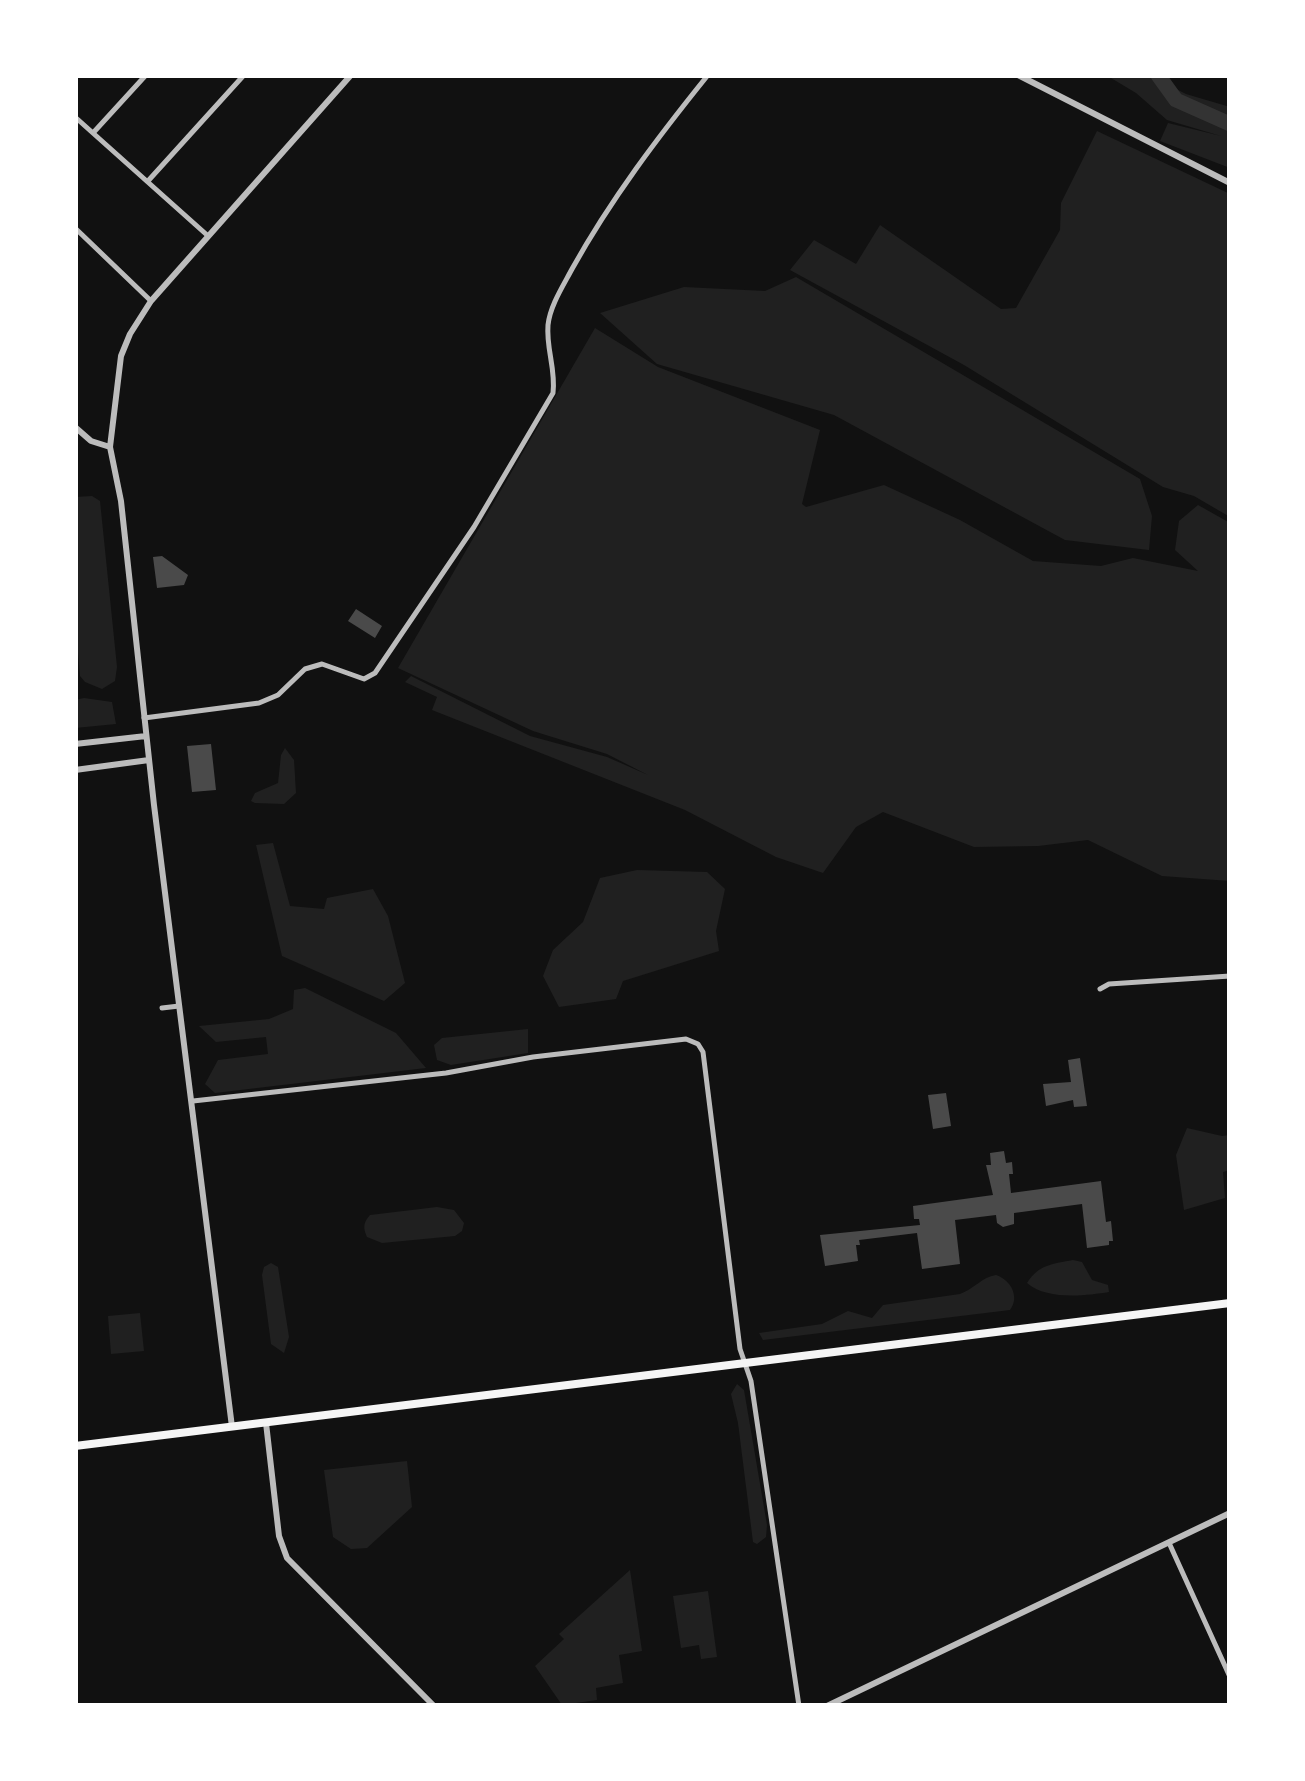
<!DOCTYPE html>
<style>
body{margin:0}
#map{position:relative;width:1305px;height:1781px;overflow:hidden;background:#111;font-family:"Noto Serif",serif}
canvas{display:block}
.frame{position:absolute;inset:0;border:78px solid #fff;pointer-events:none}
</style>
<div id="map">
<canvas width="1305" height="1781"></canvas>
<div class="frame"></div>
</div>
<script>
const context = document.querySelector('canvas').getContext('2d');
context.lineJoin = 'round';
function fill(path, color) { context.fillStyle = color; context.fill(path, 'evenodd'); }
function stroke(path, color, width, dash) { context.strokeStyle = color; context.lineWidth = width; context.lineCap = dash ? 'butt' : 'round'; context.setLineDash(dash || []); context.stroke(path); }
fill(new Path2D(`
 M1106,75H1148L1186,94L1230,107V168L1160,141L1168,123L1221,136L1167,120L1136,93Z
 M1097,131L1230,194V517L1194,496L1163,487L964,365L790,270L814,240L856,264L880,225L1001,309L1016,308L1060,230L1061,203Z
 M796,277L1140,479L1152,516L1149,550L1065,540L834,415L657,364L600,313L684,287L765,291Z
 M595,328L658,367L820,430L802,504L806,507L884,485L960,520L1033,561L1101,566L1133,558L1198,571L1175,550L1179,521L1198,505L1230,523V881L1162,876L1088,840L1038,846L974,847L883,812L856,827L823,873L776,857L685,810L432,710L437,697L405,682L411,676L530,736L607,757L648,775L607,754L533,731L398,668Z
 M92,496L100,501L117,667L115,681L102,689L85,682L80,676L75,617V497Z
 M84,698L112,702L116,724L75,728V700Z
 M285,748L294,760L296,793L284,804L255,803L251,801L255,793L278,783L281,755Z
 M273,843L290,906L324,909L327,898L373,889L388,916L405,983L384,1001L282,956L256,845Z
 M637,870L707,872L725,889L716,931L719,951L623,981L616,999L559,1007L543,976L553,950L583,922L600,878Z
 M305,988L396,1033L426,1068L215,1093L205,1084L218,1060L268,1054L266,1037L216,1042L199,1026L269,1019L293,1009L294,990Z
 M528,1029V1053L451,1065L437,1060L434,1045L442,1038Z
 M1187,1128L1222,1136L1230,1135V1170L1223,1172L1225,1198L1184,1210L1176,1155Z
 M437,1207L454,1210L464,1223L462,1231L455,1236L382,1243L367,1237C363,1228 363,1223 370,1215Z
 M1073,1260L1082,1262L1092,1280L1108,1285L1109,1292C1085,1296 1046,1300 1027,1283C1039,1264 1053,1264 1073,1260Z
 M271,1263L278,1267L289,1337L284,1353L271,1344L262,1275L264,1267Z
 M996,1275C1011,1280 1020,1297 1010,1310L763,1340L759,1333L822,1324L848,1311L872,1318L883,1305L960,1294C974,1289 982,1277 996,1275Z
 M140,1313L144,1351L111,1354L108,1316Z
 M737,1384L744,1390L767,1525L766,1537L757,1544L753,1542L738,1423L731,1394Z
 M407,1461L412,1507L367,1548L351,1549L333,1537L324,1470Z
 M630,1570L642,1651L619,1655L623,1683L596,1688L597,1700L562,1705L535,1666L564,1639L559,1634Z
 M708,1591L717,1657L701,1659L699,1645L681,1648L673,1596Z`), '#202020');
stroke(new Path2D(`
 M1158,75L1176,100L1230,124`), '#333', 15);
fill(new Path2D(`
 M162,556L188,575L184,585L157,588L153,557Z
 M356,609L382,626L375,638L348,621Z
 M211,744L216,790L192,792L187,746Z
 M1080,1058L1087,1106L1074,1107L1073,1100L1046,1106L1043,1084L1071,1082L1068,1060Z
 M946,1093L951,1126L933,1129L928,1095Z
 M1004,1151L1006,1163L1012,1162L1013,1174H1009L1011,1193L1101,1181L1106,1222L1111,1221L1113,1241H1109V1245L1087,1248L1082,1204L1014,1213V1224L1003,1227L997,1223L996,1215L955,1220L960,1264L922,1269L917,1233L859,1240L860,1245H856L858,1261L825,1266L820,1235L920,1225L919,1219H914L913,1206L993,1195L986,1165H991L990,1153Z`), '#4a4a4a');
stroke(new Path2D(`
 M75,117L207,235
 M93,133L146,75
 M148,181L244,75
 M75,228L151,301
 M144,718L259,703L278,695L305,669L322,664L364,679L375,673L474,527L553,393C556,369 546,349 548,325C550,306 563,286 572,269C611,199 658,137 708,75
 M1100,989L1109,984L1230,976
 M162,1008L179,1006
 M193,1101L446,1073L533,1057L686,1039L698,1044L703,1052L740,1349L751,1381L799,1706
 M1230,1177V1176
 M1170,1545L1230,1677`), '#bcbcbc', 5);
stroke(new Path2D(`
 M1018,75L1230,183
 M75,427L91,441L110,447
 M75,744L146,736
 M75,770L149,760
 M266,1423L279,1536L287,1558L434,1706
 M232,1427L154,805L121,501L110,447L121,356L130,334L151,301L351,75
 M827,1706L1230,1513`), '#bcbcbc', 6);
stroke(new Path2D(`
 M75,1446L1230,1303`), '#f5f5f5', 8);
</script>
